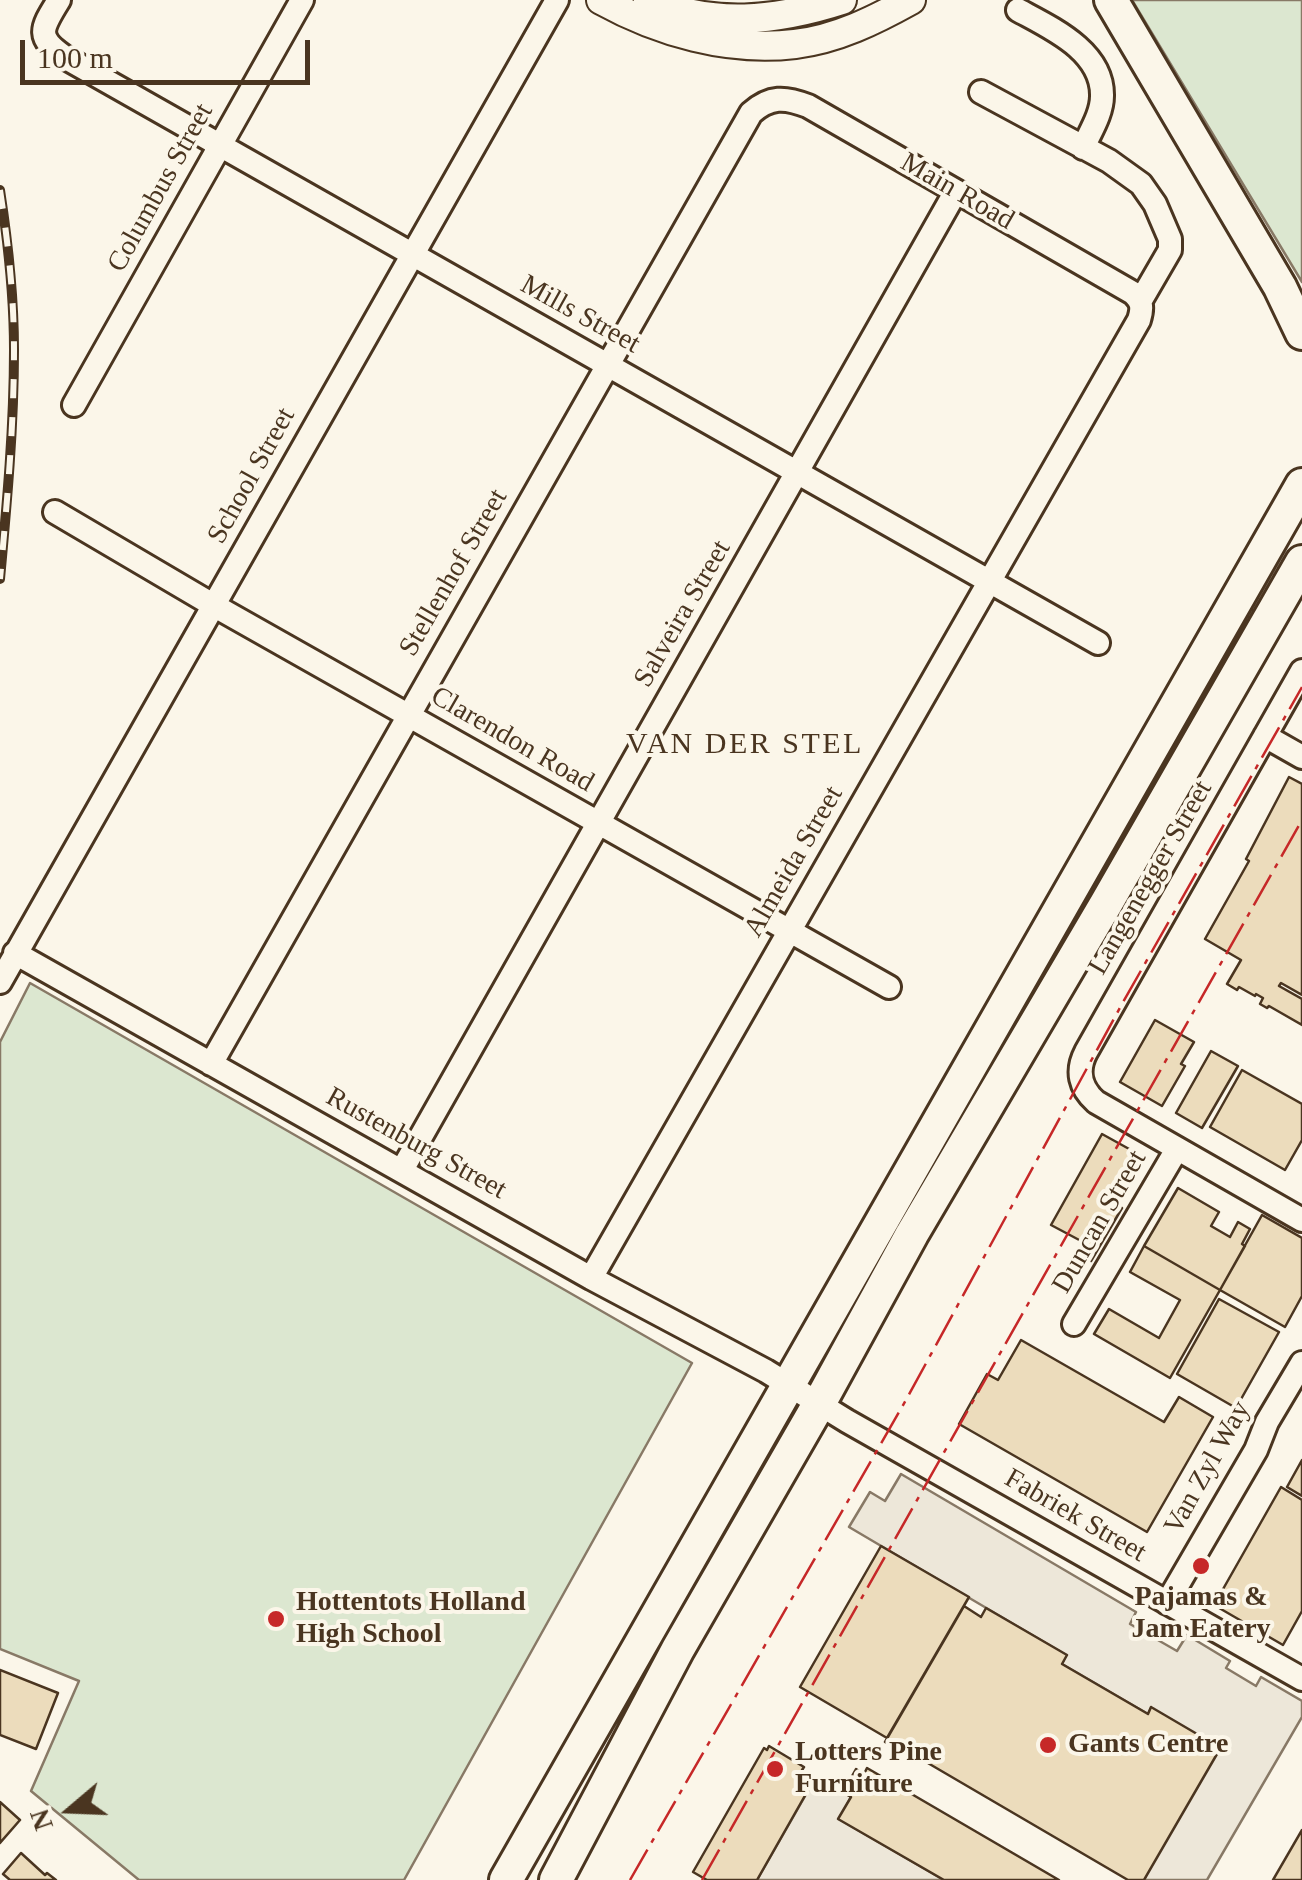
<!DOCTYPE html>
<style>
body{margin:0}
#map{position:relative;width:1302px;height:1880px;overflow:hidden;background:#fbf6e9;font-family:"Times New Roman",serif}
canvas{display:block}
.north{position:absolute;left:20px;top:1760px;width:100px;height:100px;-webkit-text-stroke:8px #fbf6e9;paint-order:stroke;rotate:251deg;font-size:28px;font-weight:700;line-height:40px;text-align:center;color:#4a3520}
.north::after{content:'';display:block;margin:auto;width:35px;height:45px;background:#4a3520;clip-path:polygon(50% 0,100% 100%,50% 72%,0 100%)}
.scale{position:absolute;left:20px;top:40px;width:290px;height:45px;box-sizing:border-box;border:5px solid #4a3520;border-top:0;padding-left:12px;font-size:30px;line-height:35px;white-space:nowrap;color:#4a3520;-webkit-text-stroke:8px #fbf6e9;paint-order:stroke}
</style>
<div id="map">
<canvas width="1302" height="1880"></canvas>
<div class="north">N</div>
<div class="scale">100 m</div>
</div>
<script>
const context = document.querySelector('canvas').getContext('2d');
context.lineJoin = 'round';
function fill(path, color) { context.fillStyle = color; context.fill(path, 'evenodd'); }
function stroke(path, color, width, dash) { context.strokeStyle = color; context.lineWidth = width; context.lineCap = dash ? 'butt' : 'round'; context.setLineDash(dash || []); context.stroke(path); }
function label(font, color, halo, rows, align = 'center') {
  context.font = font + ' "Times New Roman",serif'; context.lineWidth = 8; context.setLineDash([]); context.textBaseline = 'middle'; context.strokeStyle = halo; context.fillStyle = color; for (const [text, x, y, turn = 0] of rows) {
    context.save(); context.translate(x, y); context.rotate((+turn || 0) * Math.PI / 180); context.textAlign = isNaN(turn) ? turn : align; if (halo) context.strokeText(text, 0, 0); context.fillText(text, 0, 0); context.restore();
  }
}
const green = new Path2D(`
 M1132,0H1302V282Z
 M30,983L692,1363L404,1880H139L31,1791L79,1681L0,1649V1042Z`);
fill(green, '#dce7d0');
stroke(green, '#887966', 2.5);
const parking = new Path2D(`
 M901,1474L1136,1612L1130,1624L1177,1651L1187,1635L1230,1661L1226,1668L1256,1686L1261,1677L1302,1701V1717L1207,1880H1144L1205,1747L1151,1708L1148,1714L1062,1664L1066,1655L849,1527L870,1492L885,1501Z
 M816,1777L851,1797L839,1819L944,1880H757Z`);
fill(parking, '#ede7d9');
stroke(parking, '#887966', 2.5);
const building = new Path2D(`
 M1289,777L1302,784V995L1281,983L1279,986L1302,999V1025L1269,1006L1267,1008L1260,1004L1263,998L1256,994L1255,996L1239,987L1237,990L1227,984L1241,960L1205,939L1249,861L1246,859Z
 M1155,1020L1194,1042L1181,1064L1185,1066L1162,1106L1120,1082Z
 M1211,1051L1238,1066L1202,1128L1176,1113Z
 M1242,1070L1302,1104V1140L1285,1170L1210,1127Z
 M1102,1134L1131,1150L1135,1163L1113,1202L1122,1208L1091,1261L1077,1253L1083,1242L1051,1225Z
 M1178,1188L1219,1212L1211,1226L1230,1237L1238,1222L1250,1229L1242,1244L1245,1246L1220,1290L1144,1246Z
 M1262,1215L1302,1238V1296L1285,1327L1220,1290Z
 M1144,1246L1220,1290L1170,1378L1094,1334L1109,1309L1159,1338L1180,1300L1130,1272Z
 M1219,1299L1279,1332L1236,1408L1177,1374Z
 M1021,1340L1164,1422L1179,1397L1213,1417L1147,1532L959,1424L987,1374L998,1380Z
 M1302,1460V1496L1287,1487Z
 M1281,1487L1302,1500V1611L1283,1645L1214,1605Z
 M881,1546L969,1597L887,1738L800,1687Z
 M964,1606L981,1617L986,1608L1067,1655L1062,1664L1148,1714L1151,1707L1209,1741L1205,1747L1217,1754L1144,1880H1128L909,1752L907,1755L885,1742Z
 M0,1670L58,1693L36,1749L0,1735Z
 M769,1746L804,1767L802,1770L815,1778L757,1880H707L693,1872L764,1748L767,1750Z
 M867,1768L1059,1880H944L838,1819L851,1797L843,1792L856,1769L864,1774Z
 M0,1802L20,1820L0,1843Z
 M1302,1830V1880H1273Z
 M21,1853L45,1875L47,1873L56,1880H10L3,1874Z`);
fill(building, '#ecdcbc');
stroke(building, '#4a3520', 2.5);
const minor = new Path2D(`
 M59,0C41,29 35,37 66,58L1098,643
 M1018,10C1051,28 1103,51 1102,96C1102,114 1090,132 1083,148
 M981,92L1109,161L1141,184L1155,204L1170,239V250L1141,300
 M74,405L302,0
 M55,512L213,605L889,987
 M1302,671L1086,1052C1076,1071 1080,1088 1096,1102L1302,1220
 M1265,736L1302,757
 M15,953L591,1278L766,1371L847,1421L1302,1679
 M0,982L557,0
 M211,1064L751,113C770,96 785,97 808,106L1133,293C1142,302 1143,307 1139,320L591,1278
 M402,1170L956,191
 M1074,1324L1177,1149
 M1167,1603L1256,1450L1267,1422L1302,1363`);
const major = new Path2D(`
 M601,0C659,32 728,52 795,44C837,39 875,20 911,0
 M648,0C712,28 777,21 842,0`);
const highway = new Path2D(`
 M1111,0L1280,287L1302,333
 M506,1880L1302,485
 M556,1880L678,1649L819,1404L912,1234L1107,902L1302,562`);
stroke(minor, '#4a3520', 28);
stroke(major, '#4a3520', 32);
stroke(highway, '#4a3520', 38);
stroke(minor, '#fbf6e9', 22);
stroke(major, '#fbf6e9', 28);
stroke(highway, '#fbf6e9', 32);
const rail = new Path2D(`
 M0,190C8,242 14,296 14,350C14,426 7,503 0,579`);
stroke(rail, '#4a3520', 10);
stroke(rail, '#fbf6e9', 6, [19]);
stroke(new Path2D(`
 M630,1880L906,1400L1122,1004L1302,687
 M702,1880L1302,820`), '#c62828', 2.5, [35, 8, 5, 8]);
for (const [x, y, r, color] of [
 [1201,1566,10,"#c62828"],
 [276,1619,10,"#c62828"],
 [1048,1745,10,"#c62828"],
 [775,1769,10,"#c62828"]
]) { const dot = new Path2D(); dot.arc(x, y, r, 0, 2 * Math.PI); context.fillStyle = color; context.fill(dot); stroke(dot, '#fbf6e9', 4); }
label('28px', '#4a3520', '#fbf6e9', [
 ["Columbus Street",161,188,-61],
 ["Main Road",957,192,30],
 ["Mills Street",580,315,29],
 ["School Street",252,476,-61],
 ["Stellenhof Street",454,573,-60],
 ["Salveira Street",683,614,-60],
 ["Clarendon Road",512,740,30],
 ["Almeida Street",794,862,-60],
 ["Langenegger Street",1151,878,-60],
 ["Rustenburg Street",416,1144,29],
 ["Duncan Street",1100,1222,-60],
 ["Van Zyl Way",1208,1468,-61],
 ["Fabriek Street",1075,1516,30]
]);
label('bold 28px', '#4a3520', '#fbf6e9', [
 ["Pajamas &",1201,1598,"center"],
 ["Jam Eatery",1201,1630,"center"],
 ["Hottentots Holland",296,1603],
 ["High School",296,1635],
 ["Gants Centre",1068,1745],
 ["Lotters Pine",795,1753],
 ["Furniture",795,1785]
], 'left');
context.letterSpacing = '2.5px';
label('30px', '#4a3520', '#fbf6e9', [
 ["VAN DER STEL",745,745]
]);
context.letterSpacing = '0px';
</script>
